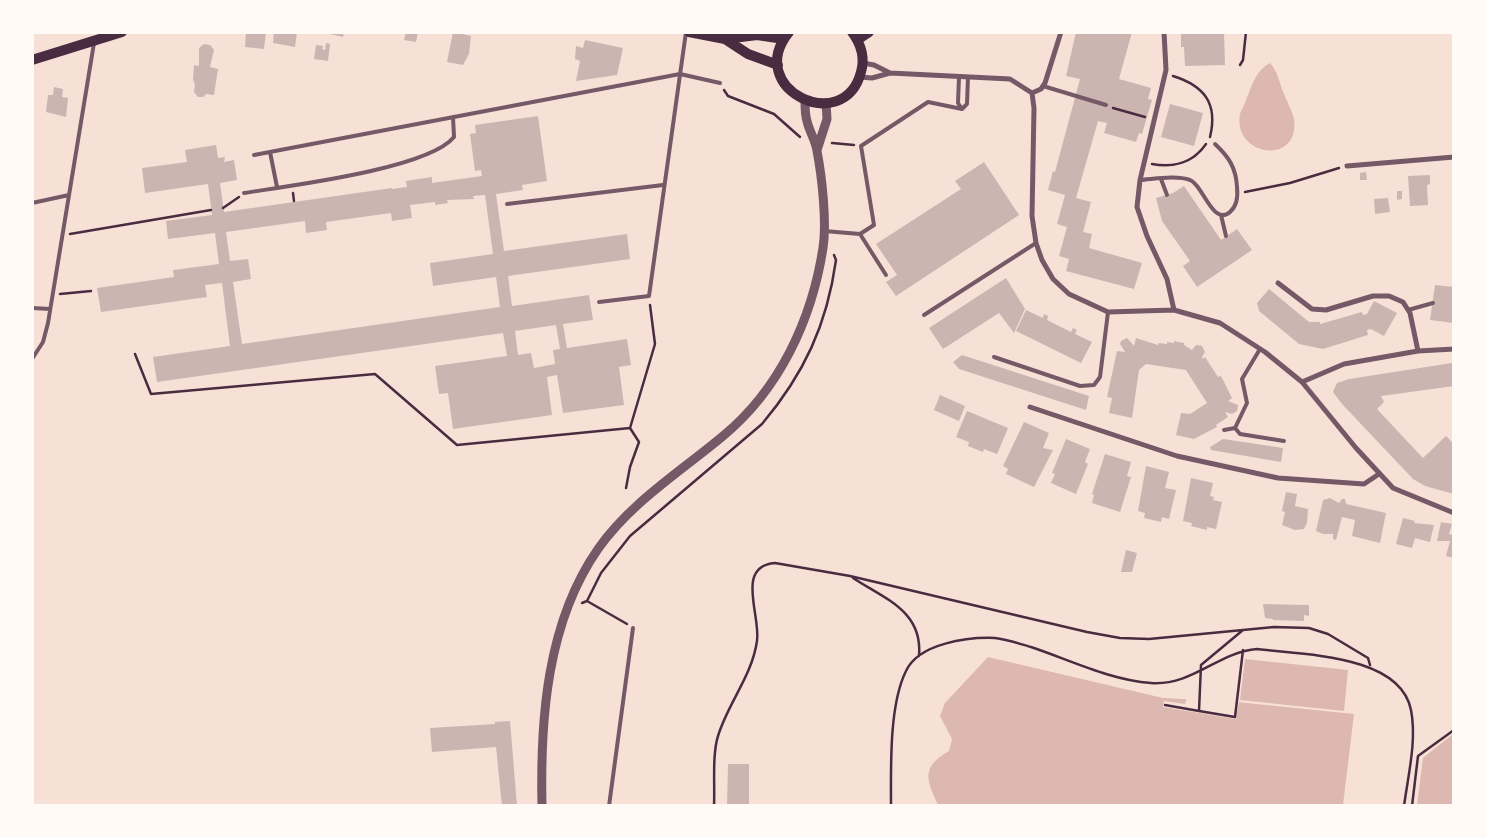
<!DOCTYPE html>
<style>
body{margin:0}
#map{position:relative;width:1486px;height:838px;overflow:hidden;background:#f7e1d7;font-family:Ubuntu,sans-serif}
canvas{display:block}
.frame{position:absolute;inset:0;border:34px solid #fffaf5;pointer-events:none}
</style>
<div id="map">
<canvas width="1486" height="838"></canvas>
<div class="frame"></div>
</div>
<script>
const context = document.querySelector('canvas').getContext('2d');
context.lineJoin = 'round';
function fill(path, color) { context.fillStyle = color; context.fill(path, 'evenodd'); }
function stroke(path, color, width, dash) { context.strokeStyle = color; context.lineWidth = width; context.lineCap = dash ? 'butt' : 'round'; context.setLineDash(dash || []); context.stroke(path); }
fill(new Path2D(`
 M1270,63C1278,72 1279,82 1284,94C1287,102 1292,110 1294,119C1300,167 1232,156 1240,114C1241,109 1245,105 1246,100C1252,86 1255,71 1270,63Z
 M988,657L1163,698L1237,702L1354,714L1343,805H938C926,779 921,767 949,751L952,739L940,716L945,703Z
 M1245,659L1348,670L1344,711L1240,700Z
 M1453,734V805H1417L1423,758Z`), '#dcb8b0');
fill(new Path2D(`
 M1187,697L1239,701L1236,719L1163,707L1164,701L1185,704Z`), '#f7e1d7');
fill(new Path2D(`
 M246,32H266L264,49L245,47Z
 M274,32H297L295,47L273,43Z
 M321,32H344L343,37Z
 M406,32H418L416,42L404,40Z
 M453,32L471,36L469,54L463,65L447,62Z
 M1076,32H1132L1119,79L1151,88L1148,99L1152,100L1142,134L1139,133L1136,142L1104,133L1107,123L1098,121L1076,198L1091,202L1083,232L1092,234L1089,248L1142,263L1134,289L1066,271L1069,259L1059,256L1067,227L1057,224L1065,195L1048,190L1053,171L1055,172L1080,79L1066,76Z
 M1184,32H1224L1225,65L1185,66L1184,47H1181V34Z
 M585,40L623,48L617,75L576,81L580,61L575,59L576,46L583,48Z
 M326,43L330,44L328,61L314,59L316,45L323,46L322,49L325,50Z
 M204,44L210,45L214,50L210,67L218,69L214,95L206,94L203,97H198L194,92L195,85L193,79L194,65L199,66V48Z
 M54,87L63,89L62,97L68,98L66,117L46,112L48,95H53Z
 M1170,104L1203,113L1194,146L1161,137Z
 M538,116L547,181L522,185L523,190L496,194L504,251L627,234L630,259L508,276L512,306L589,295L593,320L563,324L567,348L627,339L631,365L619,367L624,405L563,413L557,375L547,377L552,415L453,429L448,393L439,394L435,366L507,356L503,333L157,382L153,357L230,346L222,283L205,285L207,297L101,312L97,288L174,277L173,270L219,264L215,233L168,239L166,221L212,215L208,184L145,193L142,168L187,162L185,150L216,145L218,158L225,157L224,162L234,160L237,180L220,183L224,212L392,188V189L407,187L406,181L432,177V183L482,176L481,170L475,171L470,134L476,133L475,125ZM485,195L493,254L430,263L433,286L496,277L500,307L242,344L233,282L251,279L248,259L230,261L226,232L305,221L306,233L327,230L326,222L391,213L392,221L412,218L410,205L435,202V205L448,203L447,200L474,199L473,196ZM556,325L560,349L553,350L555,364L534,368L531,353L518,355L515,331Z
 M984,162L1019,215L896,296L886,282L897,275L876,244L961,189L955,181Z
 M1366,172L1367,180H1360V173Z
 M1430,175V184L1427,185L1428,205L1410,206L1408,176Z
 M1184,186L1221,240L1237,229L1252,250L1197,287L1183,266L1190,261L1162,221L1156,198L1173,193Z
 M1397,191H1402V199L1397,200Z
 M1388,198L1390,212L1375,214L1374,199Z
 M1006,278L1025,309L1014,333L999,313L943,349L929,328Z
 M1435,285L1454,287V323L1430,320Z
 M1269,289L1309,322H1320V324L1362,312L1363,315L1367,314L1374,301L1397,313L1384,336L1371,329L1367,330L1368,335L1323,349L1299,344L1259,311L1257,303Z
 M1026,310L1043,318L1044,314L1048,316L1047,320L1071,332L1073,328L1077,330L1075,334L1092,342L1081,363L1016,331Z
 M1127,338L1134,346L1136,338L1158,345L1159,343L1167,344V342L1174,343V341L1184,343V345L1192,350L1196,345L1202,346L1205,352L1202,357L1203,359L1205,357L1218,377L1221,376L1232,398L1228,401L1238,405L1237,411L1232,414L1225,412L1228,417L1216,425L1217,427L1194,439L1176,435L1181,413L1190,414L1207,403L1186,370L1146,364L1139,370L1132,418L1109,413L1112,398L1107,397L1117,351L1125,352L1120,344L1121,341Z
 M962,355L1089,396L1086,410L959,369L953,362Z
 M1452,363L1454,386L1381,396L1384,402L1377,409L1423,458L1446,436L1454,444V494L1425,486L1413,479L1342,404L1333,392L1337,383L1349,379Z
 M940,395L965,406L959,421L934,410Z
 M967,411L1008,428L997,454L984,449L983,452L968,446L969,442L956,437Z
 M1024,422L1049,433L1043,448L1053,450L1034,487L1006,474L1008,469L1003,466Z
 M1066,439L1090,449L1085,462L1088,464L1076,494L1051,483L1055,474L1052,473Z
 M1223,439L1283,448L1281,462L1211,450L1210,447Z
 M1105,454L1131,462L1127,476L1131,477L1120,512L1092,503L1094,495L1092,494Z
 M1146,466L1169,472L1165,488L1176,490L1169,519L1162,517L1161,522L1144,518L1145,513L1138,511Z
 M1191,478L1213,483L1210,496L1214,497L1213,500L1222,502L1216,529L1207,527V530L1191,526L1192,523L1183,521Z
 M1286,492L1297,494L1295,506L1308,509L1307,523L1304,529L1295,530L1282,525L1285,512L1282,511Z
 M1330,498L1339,503L1342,499H1345L1346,504L1386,513L1380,543L1352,536L1355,520L1342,517L1336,540L1333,539V534H1323L1316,531L1323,500Z
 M1403,518L1415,521L1414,523L1434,525L1430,542L1415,538L1412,548L1396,544Z
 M1441,522L1452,524L1449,534L1454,535V558L1446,556L1450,541H1437Z
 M1126,550L1137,553L1132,572H1121Z
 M1263,604L1309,605V616L1304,615V621L1273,620V619L1265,618Z
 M510,721L517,806H502L496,747L432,752L430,728L495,724V722Z
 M728,764H749V806H727Z`), '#ccb4b1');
stroke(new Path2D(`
 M1240,65L1243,60L1246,32
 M1173,76C1205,86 1218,104 1210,137
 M724,90L728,96L774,114L800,137
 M1113,108L1145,117
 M832,143L854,145
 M1152,164C1173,168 1193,163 1206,144
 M1245,192L1290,183L1339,168
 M293,193L294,201
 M223,208L239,197
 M70,234L211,210
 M60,294L91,291
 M135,354L151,394L375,374L457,445L630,428
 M630,428L655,344L650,305
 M626,488L630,467L639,442L630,428
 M853,578C885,599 923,611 919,656
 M587,601L627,624
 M582,603L587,601L601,573L630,536L762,424C804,374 827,325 836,260L834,255
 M1165,705L1199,711L1201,665L1243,630L1274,627L1309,628L1328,634L1368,658L1370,665
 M1199,711L1235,717L1243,650
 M714,806C715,785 712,755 718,736C728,703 752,676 757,641C761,616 735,566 775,563L850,576L1087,632L1120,638L1149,639L1243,630
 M891,806C891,767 889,705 906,671C919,643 968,637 995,638C1006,639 1020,644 1031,647C1070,660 1110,680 1151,683C1193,686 1218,652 1257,649C1302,655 1400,654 1411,710C1417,740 1408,776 1404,806
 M1412,806L1418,756L1454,730`), '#4a2c40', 2.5);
stroke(new Path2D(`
 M959,77L958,103L962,109
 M1043,86L1106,105
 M962,109L967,104L968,77
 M270,152L277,187
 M254,155L680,74L720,83
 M1161,179L1167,195
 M1140,180C1155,179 1176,175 1190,180C1203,185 1213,227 1230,212C1237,206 1238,196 1237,187C1236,168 1229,157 1215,144
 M244,193C288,186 428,169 454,137L453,117
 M32,203L69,195
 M507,204L663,185
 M1221,215L1226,236
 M824,231L860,234L874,225L861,146L928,102L962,109
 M860,234L886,275
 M599,302L649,296L686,32
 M32,308L50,309
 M1408,310L1433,303
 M924,315L1036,243
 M1260,349L1242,379L1247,403L1235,428L1240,434L1284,441
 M994,357L1080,386L1094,385L1100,377L1108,312
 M32,359L43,342L48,323L94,43
 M1224,430L1235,428
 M609,806L633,628`), '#755966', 4);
stroke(new Path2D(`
 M1164,32L1166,70L1140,180L1137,207L1147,236L1167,279L1174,310
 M863,63L874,65L890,73
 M860,77L872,78L890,73L1010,79L1032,93L1034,108L1032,216L1036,243L1042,260L1053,279L1069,294L1108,312L1174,310L1220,323L1265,352L1302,382L1356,448L1393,488L1454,513
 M1032,93L1041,89L1045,83L1061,32
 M1347,166L1454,157
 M1278,283L1312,309L1326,310L1373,296H1389L1403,302L1410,313L1418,351
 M1302,382L1344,364L1418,351L1454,349
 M1030,407L1177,456L1278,478L1364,484L1379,474`), '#755966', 5);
stroke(new Path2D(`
 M817,150L827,119L826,103
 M542,806C540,719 547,622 598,549C630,503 680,472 723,436C780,389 812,319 823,248C827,222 822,177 817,151C816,141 809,131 807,121C805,115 805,107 805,101`), '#755966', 9);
stroke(new Path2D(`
 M689,32L725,39L757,35L784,39
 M789,32C743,89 844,137 861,72C865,58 861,44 852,32
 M725,39L748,54L778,65
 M857,40L869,32
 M32,60L122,32`), '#4a2c40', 10);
</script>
